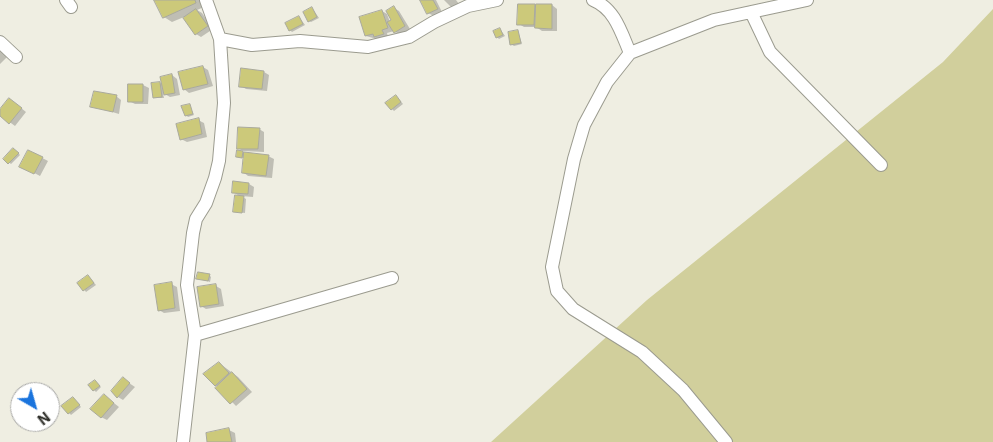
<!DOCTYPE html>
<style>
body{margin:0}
#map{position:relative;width:993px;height:442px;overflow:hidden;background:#efeee2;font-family:Inter,sans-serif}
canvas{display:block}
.north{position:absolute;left:10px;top:382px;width:50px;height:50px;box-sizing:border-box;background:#fff;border:1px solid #aaaaa8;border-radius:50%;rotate:142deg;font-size:14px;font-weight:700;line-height:20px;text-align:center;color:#2a2a25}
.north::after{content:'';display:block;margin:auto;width:18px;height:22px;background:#1a74dd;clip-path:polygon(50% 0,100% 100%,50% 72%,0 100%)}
</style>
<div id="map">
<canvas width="993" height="442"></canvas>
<div class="north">N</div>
</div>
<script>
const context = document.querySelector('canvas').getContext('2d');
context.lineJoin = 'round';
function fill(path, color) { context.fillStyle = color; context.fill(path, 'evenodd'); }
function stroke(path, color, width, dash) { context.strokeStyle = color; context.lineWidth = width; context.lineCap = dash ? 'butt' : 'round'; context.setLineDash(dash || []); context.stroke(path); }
fill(new Path2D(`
 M993,9V442H491L647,300L943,62Z`), '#d1cf9c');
fill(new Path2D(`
 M156,0H200L204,7L197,10L202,13L213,29L201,37L196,34L184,17L172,22L164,17Z
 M421,0H436L442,12L434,16L428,13Z
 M444,0H456L459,4L452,8Z
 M534,5H552L557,9V31H542L536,27H524L519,24Z
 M312,8L319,18L311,22L309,21Z
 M394,8L399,11L410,29L400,35L394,31L387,33L388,37L380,40L366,36L382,11L387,14L390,22L392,20Z
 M299,17L305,25L292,32L290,30Z
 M500,29L505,36L499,39L497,37Z
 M518,31L522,44L514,46L511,44Z
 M0,50L7,57L0,64Z
 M203,67L208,70L213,86L189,93L184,89Z
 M264,72L269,75L267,91L246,89L241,86Z
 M172,75L177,79L180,95L170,97L163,93L164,98H154L160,83L163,85Z
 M130,85H143L149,88L148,104H135L129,101Z
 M116,96L121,100L119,114L92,106Z
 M398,98L403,104L394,111L392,109Z
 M15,103L26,112L15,126L0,115V111Z
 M189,105L194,115L188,117L186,115Z
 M198,120L204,123L207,137L187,142L181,139Z
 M259,129L264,132V152L243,151L238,148Z
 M16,151L20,155L11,164L5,159Z
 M29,151L48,161L40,176L21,166Z
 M241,153L268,156L274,159L272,178L248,176L243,172L244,158L238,157Z
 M249,184L254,187L253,197L241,196L246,199L245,213L237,212L241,197L233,192Z
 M209,275L211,277L210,282L198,278Z
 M88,276L96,285L86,292L79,283Z
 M171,284L177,287L180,311L164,313L159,310Z
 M216,286L221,289L224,306L206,309L201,306Z
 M219,363L238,377L252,392L236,406L205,374Z
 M123,379L135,387L123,400L118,397Z
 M97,383L101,387L96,392L94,390Z
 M105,396L119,407L107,420L101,417Z
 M75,400L81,407L71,415L63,406Z
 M229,430L235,433L236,442H209Z`), '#0003');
const building = new Path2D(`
 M154,0H195L196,3L163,18Z
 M420,0H433L438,9L427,14Z
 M518,4H535L534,25H517Z
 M536,4H552V29L535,28Z
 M394,6L405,26L394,33L387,22L391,20L386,11Z
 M312,7L317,17L308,22L303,12Z
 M196,9L208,26L195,35L183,18Z
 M382,10L388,28L382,30L384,34L374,37L373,34L365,36L359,17Z
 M299,16L303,24L289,31L285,23Z
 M500,28L503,35L496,38L493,31Z
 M518,30L521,43L510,45L508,32Z
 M203,66L208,84L183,90L178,72Z
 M241,68L264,71L262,89L239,87Z
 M172,74L175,93L164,95L160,77Z
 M160,82L162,97L153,98L151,83Z
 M128,84H143V102H128Z
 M94,91L117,95L113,112L90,107Z
 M396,95L401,102L391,110L385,103Z
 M9,98L22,108L9,124L0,116V109Z
 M190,104L193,114L185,116L181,106Z
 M199,118L202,134L180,140L176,124Z
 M238,127L260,128L258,149H237Z
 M13,148L19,153L8,164L3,159Z
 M28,150L43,157L34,174L19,167Z
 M237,150L243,151L242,158L236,157Z
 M244,152L269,155L266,176L242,173Z
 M233,181L249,183L248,194L232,193Z
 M235,195L244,196L242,213L233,212Z
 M198,272L210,274L208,281L196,279Z
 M88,275L94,283L83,291L77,283Z
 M172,282L175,308L158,311L154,285Z
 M216,284L219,304L200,307L197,287Z
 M219,362L229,373L215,386L203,374Z
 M232,372L247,389L230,404L215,388Z
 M123,377L130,383L117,398L111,391Z
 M95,380L100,386L93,391L88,385Z
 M104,394L114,403L101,418L90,409Z
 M73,397L80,405L68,414L61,406Z
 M229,428L232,442H207L206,433Z`);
fill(building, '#ccc97a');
stroke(building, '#a9a99d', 1);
const minor = new Path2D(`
 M66,0L71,7
 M593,0C615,9 621,32 630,53
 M751,12L770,52L881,165
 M220,39L252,45L300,41L368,47L409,37L434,22L468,6L497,0
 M0,42L16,57
 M195,335L392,278
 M183,442L195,335L187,285L193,233L196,219L206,203L215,178L219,161L224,103L220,39L206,0
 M726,442L683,390L642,352L573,309L557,291L552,267L574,159L584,125L607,82L630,53L714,20L807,0`);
stroke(minor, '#9b9b8f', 14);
stroke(minor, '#fff', 12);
</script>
